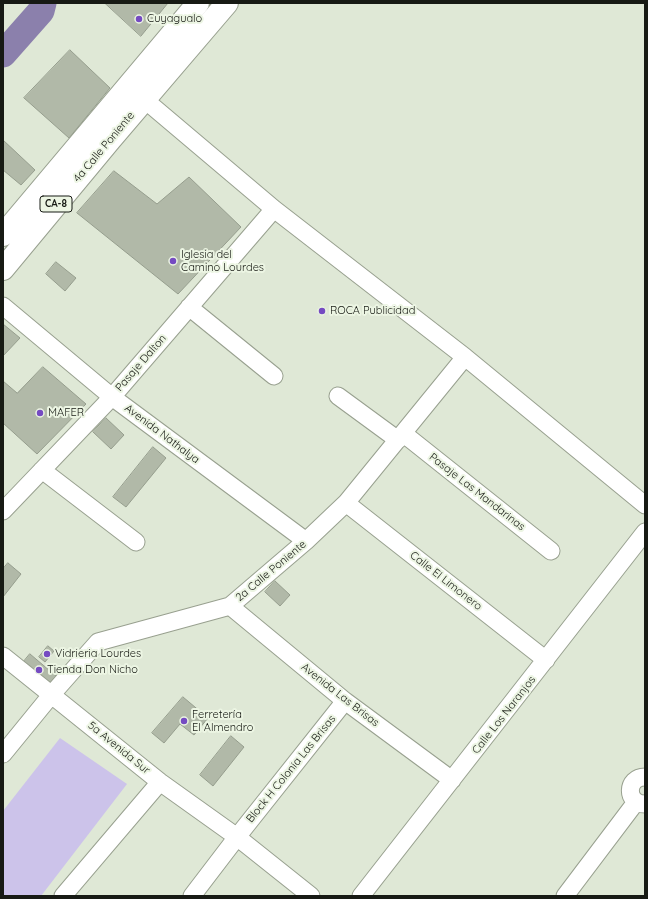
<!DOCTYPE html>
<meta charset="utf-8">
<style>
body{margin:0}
#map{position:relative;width:648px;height:899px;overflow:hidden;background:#dfe8d6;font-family:Quicksand,sans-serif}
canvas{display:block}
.frame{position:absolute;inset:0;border:4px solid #171a14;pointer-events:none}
</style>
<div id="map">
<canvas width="648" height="899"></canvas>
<div class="frame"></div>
</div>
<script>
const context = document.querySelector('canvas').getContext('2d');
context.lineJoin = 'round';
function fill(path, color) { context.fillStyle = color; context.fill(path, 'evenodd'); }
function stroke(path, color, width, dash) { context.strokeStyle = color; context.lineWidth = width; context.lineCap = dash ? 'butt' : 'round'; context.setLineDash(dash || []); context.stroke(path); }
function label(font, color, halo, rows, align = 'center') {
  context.font = font + ' Quicksand,sans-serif'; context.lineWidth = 4; context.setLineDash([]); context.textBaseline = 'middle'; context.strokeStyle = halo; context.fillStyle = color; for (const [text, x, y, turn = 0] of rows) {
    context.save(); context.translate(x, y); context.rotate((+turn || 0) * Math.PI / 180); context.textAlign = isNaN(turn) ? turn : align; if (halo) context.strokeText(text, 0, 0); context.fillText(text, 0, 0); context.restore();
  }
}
fill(new Path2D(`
 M60,738L127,784L41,896H3V811Z`), '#ccc3ea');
stroke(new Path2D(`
 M3,54L41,11L43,3`), '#8b80ac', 27);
const building = new Path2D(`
 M105,3H168L141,36Z
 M70,50L110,88L69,138L24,98Z
 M3,140L35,170L21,185L3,170Z
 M114,171L157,204L189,177L241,227L178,294L77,213Z
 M56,262L76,278L65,291L46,274Z
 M3,324L20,338L3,356Z
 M43,367L86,404L37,454L3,423V381L17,393Z
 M106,418L124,435L111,449L93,432Z
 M153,447L166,458L126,507L113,497Z
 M8,563L21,574L3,597V569Z
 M275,581L290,595L280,606L265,592Z
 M48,646L54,651L45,662L39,657Z
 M30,654L56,676L47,687L21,665Z
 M183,697L208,718L194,735L180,724L164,743L152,733Z
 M231,736L244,747L213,786L200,775Z`);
fill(building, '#b1b9a8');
stroke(building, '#959d8d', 1);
const street = new Path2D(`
 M145,100L274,209L465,357L645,505
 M3,306L112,397L306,541
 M189,307L274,376
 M338,396L398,440
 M404,434L551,551
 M42,470L136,542
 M346,503L546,660
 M3,511L112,397L274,209
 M230,606L345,701L452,780
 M3,656L160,782L237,837L311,896
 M3,754L52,694L98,642L230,606L306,541L346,503L465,357
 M645,777C626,777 625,804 645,804
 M63,896L160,782
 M192,896L237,837L345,701
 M361,896L645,532
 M565,896L636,802`);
const highway = new Path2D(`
 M3,235L198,3
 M3,269L110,140L227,3`);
stroke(street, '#98a08f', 19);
stroke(highway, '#98a08f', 24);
stroke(street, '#fff', 17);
stroke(highway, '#fff', 22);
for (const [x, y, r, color] of [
 [139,19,4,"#754ac2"],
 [173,261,4,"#754ac2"],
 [322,311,4,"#754ac2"],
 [40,413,4,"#754ac2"],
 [47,654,4,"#754ac2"],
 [39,670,4,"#754ac2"],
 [184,721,4,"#754ac2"]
]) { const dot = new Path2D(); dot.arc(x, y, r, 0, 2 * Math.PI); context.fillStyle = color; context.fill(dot); stroke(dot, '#ecf5e3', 1.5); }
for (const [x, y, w] of [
 [56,204,32]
]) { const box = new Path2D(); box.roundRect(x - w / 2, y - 8, w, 16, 3); context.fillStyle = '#ecf5e3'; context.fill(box); stroke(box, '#171a14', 1); }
label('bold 10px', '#171a14', null, [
 ["CA-8",56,204]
]);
label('11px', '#171a14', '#ecf5e3', [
 ["Cuyagualo",147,19],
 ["Iglesia del",181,255],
 ["Camino Lourdes",181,268],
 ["ROCA Publicidad",330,311],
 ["MAFER",48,413],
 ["Vidrieria Lourdes",55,654],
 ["Tienda Don Nicho",47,670],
 ["Ferretería",192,715],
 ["El Almendro",192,728]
], 'left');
label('11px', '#171a14', '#ecf5e3', [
 ["4a Calle Poniente",104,147,-50],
 ["Pasaje Dalton",141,363,-49],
 ["Avenida Nathalya",162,434,37],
 ["Pasaje Las Mandarinas",477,492,38],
 ["2a Calle Poniente",271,571,-40],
 ["Calle El Limonero",446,581,38],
 ["Avenida Las Brisas",340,695,38],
 ["Calle Los Naranjos",504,715,-52],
 ["5a Avenida Sur",119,748,39],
 ["Block H Colonia Las Brisas",291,769,-51]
]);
</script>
